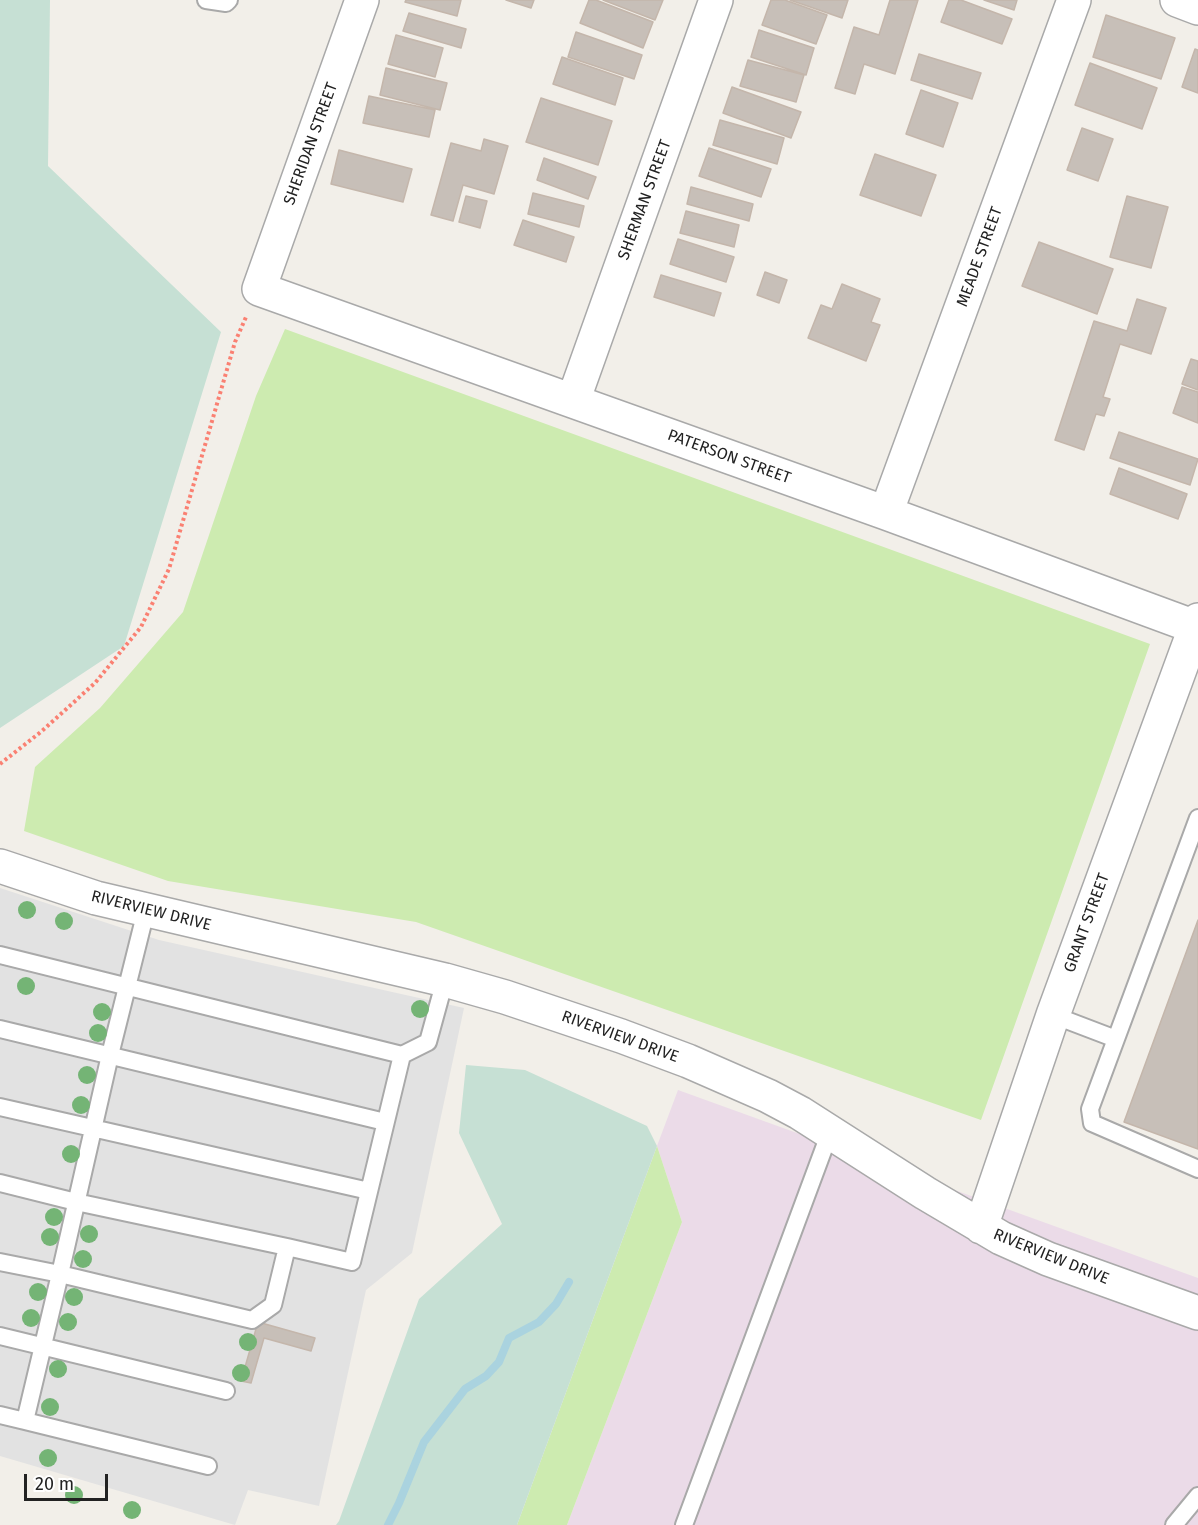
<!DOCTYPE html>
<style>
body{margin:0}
#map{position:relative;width:1198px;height:1525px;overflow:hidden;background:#f2efe9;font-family:"Fira Sans",sans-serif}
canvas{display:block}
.scale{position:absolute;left:24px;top:1474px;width:84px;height:27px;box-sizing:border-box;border:3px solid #222;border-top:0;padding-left:8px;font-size:18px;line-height:21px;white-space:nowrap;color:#222;-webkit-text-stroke:4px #fff;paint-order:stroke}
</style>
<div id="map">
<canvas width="1198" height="1525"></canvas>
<div class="scale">20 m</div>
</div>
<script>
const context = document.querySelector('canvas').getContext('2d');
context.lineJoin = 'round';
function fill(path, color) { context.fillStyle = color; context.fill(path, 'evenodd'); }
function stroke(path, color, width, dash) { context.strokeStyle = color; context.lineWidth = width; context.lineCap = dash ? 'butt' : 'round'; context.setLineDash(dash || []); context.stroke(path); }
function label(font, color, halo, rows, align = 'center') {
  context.font = font + ' "Fira Sans",sans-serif'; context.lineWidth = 5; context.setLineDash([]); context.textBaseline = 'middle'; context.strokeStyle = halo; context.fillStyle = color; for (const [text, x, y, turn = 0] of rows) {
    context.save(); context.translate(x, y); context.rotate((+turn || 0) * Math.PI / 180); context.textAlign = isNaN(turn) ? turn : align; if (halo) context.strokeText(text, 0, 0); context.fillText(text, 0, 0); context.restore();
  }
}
fill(new Path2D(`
 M678,1090L1198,1278V1525H567L682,1222L657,1146Z`), '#ebdbe8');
fill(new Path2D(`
 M285,329L1150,644L981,1120L416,922L168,881L24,831L35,767L100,708L183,612L256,396Z
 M657,1146L682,1222L567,1525H517Z`), '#cdebb0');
fill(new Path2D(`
 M0,0H50L48,166L221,332L124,646L0,728Z
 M466,1065L525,1070L647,1126L657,1146L517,1525H336L339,1521L419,1299L502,1224L459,1133Z`), '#c6e0d4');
fill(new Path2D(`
 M0,888L159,940L464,1008L412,1253L366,1290L319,1506L248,1490L235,1525L0,1456Z`), '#e2e2e2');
stroke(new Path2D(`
 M388,1525L399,1503L424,1442L465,1389L486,1376L499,1362L509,1338L539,1322L556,1304L569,1282`), '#aad3df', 8);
const building = new Path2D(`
 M406,0H461L457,16L405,2Z
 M506,0H534L531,8Z
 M589,0H596L653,22L643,48L580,23Z
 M603,0H663L655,20Z
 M771,0H785L827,15L816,44L762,25Z
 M790,0H848L842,18Z
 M890,0H918L895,74L864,64L855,94L835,88L854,27L879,35Z
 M949,0H961L1012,19L1002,44L941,22Z
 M984,0H1017L1014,10Z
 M409,13L466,29L461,48L403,31Z
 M1106,15L1175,38L1161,79L1093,57Z
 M759,30L814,48L806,75L751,57Z
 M576,32L642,55L634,79L568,57Z
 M396,35L443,48L435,77L388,64Z
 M1195,49L1198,50V93L1182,87Z
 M919,54L981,73L972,99L911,80Z
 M562,57L623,78L615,105L553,84Z
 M748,60L804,75L796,102L740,86Z
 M1090,63L1157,88L1142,129L1075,105Z
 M386,68L447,83L440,110L380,95Z
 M732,87L801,112L791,138L723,113Z
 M921,90L958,103L943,147L906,134Z
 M369,96L435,110L429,137L363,123Z
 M541,98L612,121L598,165L526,142Z
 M720,120L784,138L777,164L713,145Z
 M1082,128L1113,139L1098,181L1067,170Z
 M484,139L508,146L494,194L463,185L453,221L431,215L451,143L481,151Z
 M709,148L771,169L761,197L699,176Z
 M339,150L412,169L403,202L331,184Z
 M875,154L936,175L921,216L860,195Z
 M544,158L596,177L588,199L537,180Z
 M691,187L753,204L749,221L687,204Z
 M533,193L584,206L579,227L528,214Z
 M466,196L487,201L480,228L459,222Z
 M1127,196L1168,207L1151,268L1110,257Z
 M686,211L739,225L734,247L680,233Z
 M523,220L574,237L566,262L514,245Z
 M678,239L734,257L726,282L670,264Z
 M1039,242L1113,269L1097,314L1022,286Z
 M765,272L787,280L779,303L757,295Z
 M661,275L721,293L714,316L654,297Z
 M842,284L880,299L871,322L880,325L866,361L808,338L821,305L832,309Z
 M1137,299L1166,308L1151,354L1120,344L1103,397L1110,399L1104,416L1096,414L1084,450L1055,440L1094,321L1127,331Z
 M1191,359L1198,361V390L1182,384Z
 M1182,387L1198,392V423L1173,413Z
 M1119,432L1198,459L1190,485L1110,458Z
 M1119,468L1187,494L1178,519L1110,494Z
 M1198,920V1149L1124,1122Z
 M258,1322L315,1338L311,1351L264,1338L251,1383L241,1381Z`);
fill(building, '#c7bfb8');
stroke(building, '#c4b6ab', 1.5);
const service = new Path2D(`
 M206,0L226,3L229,0
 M1198,818L1090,1109L1092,1123L1198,1169
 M0,955L402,1055
 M1053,1015L1116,1039
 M0,1029L385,1122
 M0,1107L369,1191
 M0,1183L76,1202L287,1247
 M0,1262L60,1274L110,1055L146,911
 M0,1336L226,1391
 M0,1415L25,1421L60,1274L252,1320L273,1305L287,1247L352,1262L402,1055L428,1042L445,980
 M25,1421L208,1466
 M684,1525L830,1132
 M1174,1525L1198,1496`);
const minor = new Path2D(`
 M362,0L259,289L886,513L1198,628
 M1177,0L1198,8
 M573,401L716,0
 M886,513L1074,0
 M0,866L96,898L445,980L505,997L621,1036L688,1061L768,1096L800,1113L925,1193L1001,1238L1048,1259L1198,1313
 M981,1227L1053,1015L1198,620`);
stroke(service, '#a9a9a9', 20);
stroke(minor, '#a9a9a9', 36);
stroke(new Path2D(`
 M0,764L42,731L95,683L141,627L169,569L235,342L246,317`), '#fa8072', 4, [3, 3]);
stroke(service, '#fff', 16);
stroke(minor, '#fff', 33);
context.fillStyle = '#74b475';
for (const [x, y] of [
 [27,910],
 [64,921],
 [26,986],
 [420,1009],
 [102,1012],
 [98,1033],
 [87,1075],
 [81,1105],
 [71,1154],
 [54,1217],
 [89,1234],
 [50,1237],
 [83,1259],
 [38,1292],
 [74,1297],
 [31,1318],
 [68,1322],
 [248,1342],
 [58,1369],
 [241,1373],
 [50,1407],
 [48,1458],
 [74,1495],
 [132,1510]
]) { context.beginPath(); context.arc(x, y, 9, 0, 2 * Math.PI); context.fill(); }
label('16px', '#222', '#fff', [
 ["SHERIDAN STREET",311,144,-70],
 ["SHERMAN STREET",645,200,-70],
 ["MEADE STREET",980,257,-70],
 ["PATERSON STREET",729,457,20],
 ["RIVERVIEW DRIVE",151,911,14],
 ["GRANT STREET",1087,923,-70],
 ["RIVERVIEW DRIVE",620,1037,20],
 ["RIVERVIEW DRIVE",1051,1257,22]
]);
</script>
